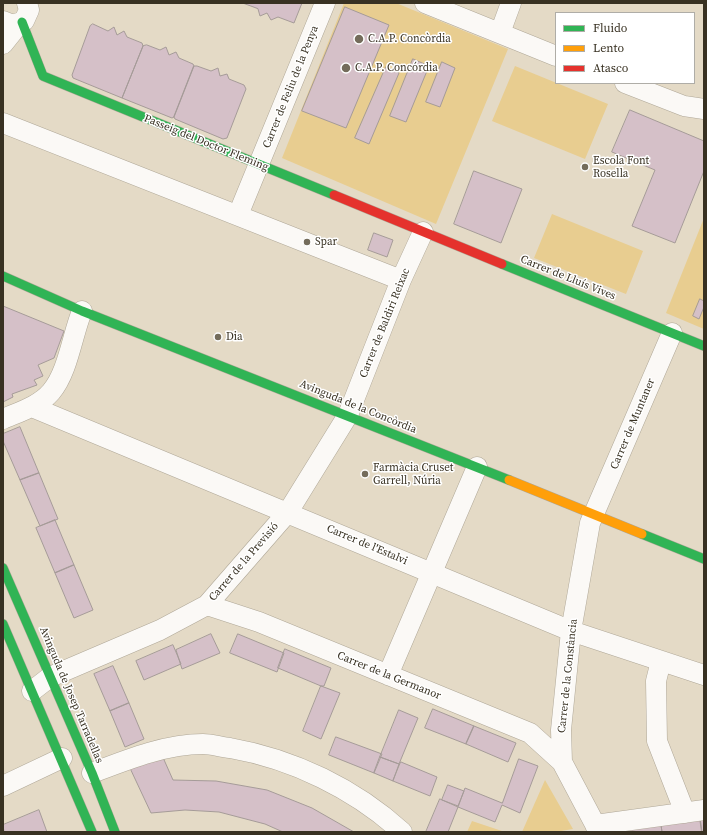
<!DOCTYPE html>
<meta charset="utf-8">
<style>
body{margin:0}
#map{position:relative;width:707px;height:835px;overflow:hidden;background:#e4dac6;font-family:"Source Serif 4",serif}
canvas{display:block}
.frame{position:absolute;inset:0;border:4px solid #383122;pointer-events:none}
.legend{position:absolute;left:555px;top:12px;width:140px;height:72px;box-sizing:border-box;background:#fff;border:1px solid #afada7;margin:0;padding:5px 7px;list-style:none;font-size:12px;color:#383122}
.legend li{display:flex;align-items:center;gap:8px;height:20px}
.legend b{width:20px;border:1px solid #afada7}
</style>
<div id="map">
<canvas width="707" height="835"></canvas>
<div class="frame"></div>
<ul class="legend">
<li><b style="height:5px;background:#30b455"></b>Fluido</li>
<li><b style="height:5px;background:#ff9f0a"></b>Lento</li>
<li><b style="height:5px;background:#e5322d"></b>Atasco</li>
</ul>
</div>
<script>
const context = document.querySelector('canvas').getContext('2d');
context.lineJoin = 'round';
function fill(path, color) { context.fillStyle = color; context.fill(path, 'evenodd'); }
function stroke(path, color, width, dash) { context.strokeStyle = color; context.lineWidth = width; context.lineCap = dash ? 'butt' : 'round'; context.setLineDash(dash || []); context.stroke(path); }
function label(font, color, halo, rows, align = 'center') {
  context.font = font + ' "Source Serif 4",serif'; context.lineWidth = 3; context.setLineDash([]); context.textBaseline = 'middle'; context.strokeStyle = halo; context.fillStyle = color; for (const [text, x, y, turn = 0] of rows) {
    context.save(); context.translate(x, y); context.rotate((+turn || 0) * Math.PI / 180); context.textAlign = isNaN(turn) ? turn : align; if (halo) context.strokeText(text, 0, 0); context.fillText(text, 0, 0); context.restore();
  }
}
fill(new Path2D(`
 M344,3H396L508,49L436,224L282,158Z
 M515,66L608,104L585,159L492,121Z
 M552,214L643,251L626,294L534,258Z
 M704,218V329L666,313Z
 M545,780L573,829L555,832H522Z
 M472,821L505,832H467Z`), '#e8cd90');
const building = new Path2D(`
 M243,3H302L294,23L278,17L271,20L267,13L260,16L258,9Z
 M345,7L389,25L346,128L302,111Z
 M93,24L108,31L114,27L117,35L124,31L127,37L142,43L143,46L122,98L73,78L72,75L90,26Z
 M147,45L160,50L166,47L169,55L176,52L179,58L193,64L194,66L174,117L172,118L122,98L143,46Z
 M413,59L429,66L406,122L390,116Z
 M442,62L455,68L440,107L426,102Z
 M194,66H197L211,71L218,68L220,76L227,74L229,79L244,85L246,89L227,138L223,139L175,119L174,117Z
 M386,67L399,73L369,144L355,138Z
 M630,110L704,141V171L675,243L632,226L655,170L612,152Z
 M474,171L522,189L501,243L454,224Z
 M374,233L393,240L387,257L368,250Z
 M700,299L704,301V307L699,319L693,316Z
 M3,306L64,331L54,358L38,365L43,376L34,380L37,385L12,394L13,397L3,402Z
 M20,427L39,473L20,480L3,441V434Z
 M39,473L58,519L40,526L20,480Z
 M55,520L74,565L55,573L36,528Z
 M74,565L93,610L74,618L55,573Z
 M211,634L220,653L182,669L176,650Z
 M238,634L284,653L277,672L230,653Z
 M173,645L181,664L144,680L136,661Z
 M285,649L331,668L324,686H321L278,668Z
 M113,666L129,703L110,711L94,674Z
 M321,686L340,693L321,739L303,731Z
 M129,703L144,739L125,747L110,711Z
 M433,709L474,726L466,744L425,728Z
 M399,710L418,718L399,764L380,757Z
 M474,726L516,743L508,762L466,744Z
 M336,737L382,754L374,773L329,755Z
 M161,753L173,780L216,781L267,790L312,808L354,832H283L265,824L219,812L185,810L151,813L129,766Z
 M380,757L399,764L393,781L374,773Z
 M519,759L538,766L520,813L502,805L495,822L458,807L465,788L502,803Z
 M401,762L437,777L430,796L393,781Z
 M448,785L464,791L458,806L442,800Z
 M440,799L458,807L448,832H426Z
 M39,810L47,832H4L3,825Z
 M700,818H704V832H702Z
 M700,818L702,832H662L661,825Z
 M661,825L662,832H622V831Z`);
fill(building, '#d5c0c8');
stroke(building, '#a59b98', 1);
const street = new Path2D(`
 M425,3L556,56
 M3,21L13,25L24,21L29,10L27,3
 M500,33L511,3
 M3,44L19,24
 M625,83L684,106L704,109
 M3,123L401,280
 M238,215L325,3
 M32,407L571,631L704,675
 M3,419C19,412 39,406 51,392C68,372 72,336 82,311
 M207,605L259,622L530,733L562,762
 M661,661L656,681L657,741L685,813
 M388,675L477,467
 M32,691L50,677L160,630L207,605L288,512L348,415L401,280L423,232
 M92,773C126,760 165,744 203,744C211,744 221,747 230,748C293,759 355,789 402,832
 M3,786L62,758
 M595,825L704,810
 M599,832L562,762L561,730L571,631L590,523L672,333`);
const fast = new Path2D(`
 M22,22L43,76L334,195
 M502,264L704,346
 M3,276L82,311L509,480
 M642,534L704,559
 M3,568L92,773L115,832
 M3,624L92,832`);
const slow = new Path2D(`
 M509,480L642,534`);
const jam = new Path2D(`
 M334,195L502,264`);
stroke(street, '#afa797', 21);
stroke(fast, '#afa797', 10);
stroke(slow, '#afa797', 10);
stroke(jam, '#afa797', 10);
stroke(street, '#fbf9f6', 20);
stroke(fast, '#30b455', 9);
stroke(slow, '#ff9f0a', 9);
stroke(jam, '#e5322d', 9);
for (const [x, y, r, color] of [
 [359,39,5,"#746c5b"],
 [346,68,5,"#746c5b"],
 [585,167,4,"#746c5b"],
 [307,242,4,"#746c5b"],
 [218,337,4,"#746c5b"],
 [365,474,4,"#746c5b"]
]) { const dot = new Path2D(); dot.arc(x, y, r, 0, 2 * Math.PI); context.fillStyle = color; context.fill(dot); stroke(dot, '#fff', 1.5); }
label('11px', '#383122', '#fff', [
 ["C.A.P. Concòrdia",368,39],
 ["C.A.P. Concórdia",355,68],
 ["Escola Font",593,161],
 ["Rosella",593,174],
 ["Spar",315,242],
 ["Dia",226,337],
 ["Farmàcia Cruset",373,468],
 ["Garrell, Núria",373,481]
], 'left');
label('11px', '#383122', '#fff', [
 ["Carrer de Feliu de la Penya",291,87,-68],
 ["Passeig del Doctor Fleming",206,143,22],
 ["Carrer de Lluís Vives",568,278,22],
 ["Carrer de Baldiri Reixac",385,323,-68],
 ["Avinguda de la Concòrdia",358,407,22],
 ["Carrer de Muntaner",633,424,-67],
 ["Carrer de l'Estalvi",367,545,23],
 ["Carrer de la Previsió",244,562,-49],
 ["Carrer de la Germanor",389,676,22],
 ["Carrer de la Constància",568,676,-84],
 ["Avinguda de Josep Tarradellas",71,695,67]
]);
</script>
